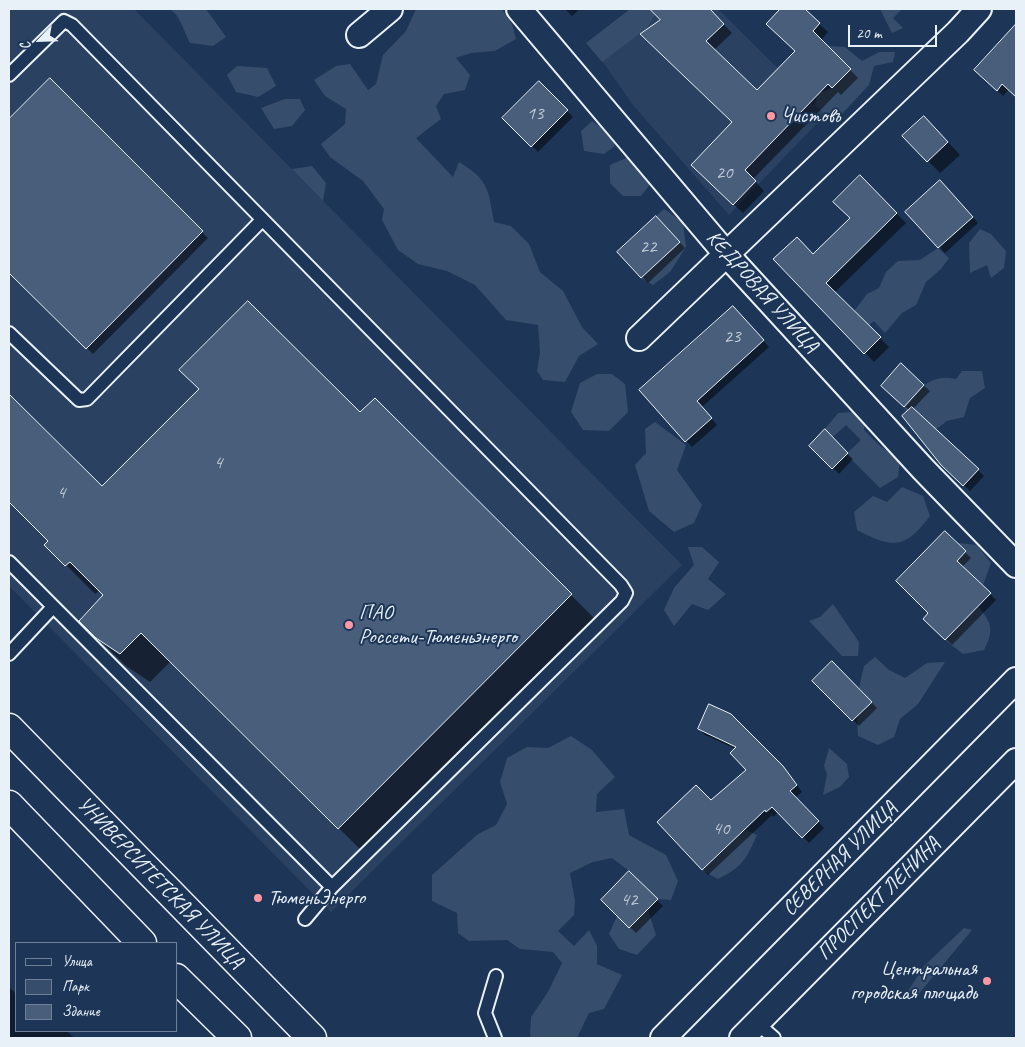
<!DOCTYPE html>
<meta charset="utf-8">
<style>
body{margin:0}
#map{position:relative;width:1025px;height:1047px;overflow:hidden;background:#1d3557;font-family:Caveat,sans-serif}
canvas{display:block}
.frame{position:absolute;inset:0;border:10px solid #e8f1f8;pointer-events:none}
.legend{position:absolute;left:15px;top:942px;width:162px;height:90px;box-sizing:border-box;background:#1d3557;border:1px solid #6e8097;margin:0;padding:6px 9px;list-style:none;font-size:15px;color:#e8f1f8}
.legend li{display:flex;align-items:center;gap:10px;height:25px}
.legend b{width:25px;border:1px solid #6e8097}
.north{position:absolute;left:15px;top:15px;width:50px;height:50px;-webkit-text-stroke:4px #1d3557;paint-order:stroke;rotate:246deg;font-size:14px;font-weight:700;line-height:20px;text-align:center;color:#e8f1f8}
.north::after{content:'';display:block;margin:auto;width:18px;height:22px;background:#e8f1f8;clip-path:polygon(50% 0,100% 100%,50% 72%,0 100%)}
.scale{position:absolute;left:848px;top:25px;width:89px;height:22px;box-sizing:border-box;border:2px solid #e8f1f8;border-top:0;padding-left:6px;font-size:15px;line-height:18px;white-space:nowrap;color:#e8f1f8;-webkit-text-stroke:4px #1d3557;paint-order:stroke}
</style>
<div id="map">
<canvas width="1025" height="1047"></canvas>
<div class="frame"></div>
<ul class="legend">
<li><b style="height:6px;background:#1d3557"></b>Улица</li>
<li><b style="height:14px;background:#374d6c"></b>Парк</li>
<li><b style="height:14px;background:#495e7a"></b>Здание</li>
</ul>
<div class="north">С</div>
<div class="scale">20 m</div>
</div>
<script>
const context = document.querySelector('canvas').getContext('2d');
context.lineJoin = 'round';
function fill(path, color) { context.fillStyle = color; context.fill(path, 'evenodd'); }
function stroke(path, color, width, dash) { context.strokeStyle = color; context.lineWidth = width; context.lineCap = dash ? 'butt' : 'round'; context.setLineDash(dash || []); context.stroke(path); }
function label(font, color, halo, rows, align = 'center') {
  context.font = font + ' Caveat,sans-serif'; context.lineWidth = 4; context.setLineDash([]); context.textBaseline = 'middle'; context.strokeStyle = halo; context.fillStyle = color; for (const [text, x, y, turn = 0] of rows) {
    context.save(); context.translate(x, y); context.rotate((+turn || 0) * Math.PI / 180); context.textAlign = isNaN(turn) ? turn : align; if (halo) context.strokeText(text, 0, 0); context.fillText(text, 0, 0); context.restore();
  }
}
fill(new Path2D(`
 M9,9H134L682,565L331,912L9,586Z
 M647,9H718L825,115L729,215L633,105L598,55Z`), '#2a4162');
fill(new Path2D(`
 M170,9H206L226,37L213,46L190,43C183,30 181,17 170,9Z
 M416,9H502L512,24L516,39L495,51L471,53L456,58L470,75L465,90L444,94L436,106L441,119L416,138L453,177L459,162C489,180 488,189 494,222L511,226L529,244L540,272L563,291L582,327L598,344L579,356L565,382L543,380L537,371L540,352L538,325L506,320L475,285L447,271L418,264L398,250L382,220L384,209L363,181L330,157L321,144L345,124L346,109L325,96L314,80L336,66L350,64L368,90L376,84L383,55L406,31Z
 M630,9H658L647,28L602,62L586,43Z
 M880,9H902L893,18L903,28L892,33Z
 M828,46L845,47L862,61L879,52H895L893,62L874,66L869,85L839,117L825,115L815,105L817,94L832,88Z
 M237,66L267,68L276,86L258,97L236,92L227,75Z
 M285,99H300L305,110L292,126L274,129L261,108Z
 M592,121L612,134L615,146L604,154L584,151L581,131Z
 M633,155L651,183L641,196H623L610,183V165Z
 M312,166L326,183L323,201L292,169Z
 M664,209L683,222L686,247L670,272L653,285L641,278L679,242L656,216Z
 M980,229L991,234L1006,251L1004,268L991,278L987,265L970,273L969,243Z
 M938,248L949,258L941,269L926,282L916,305L902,313L885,333L874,321L868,326L854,311L867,294L879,288L886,272L898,261L920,260Z
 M962,371H982L985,388L970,398L964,417L947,421L921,441L904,407C920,389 930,373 956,379Z
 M597,374H612L625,384L628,412L609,431L583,430L571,412L580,383Z
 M853,412L866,418L864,430L879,445L900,460L898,477L880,488L846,454L861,440L846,425L833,437L825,429L838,413Z
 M655,422L686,445L677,470L702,505L694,523L674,532L649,511L635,465L646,453L645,429Z
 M902,487L923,496L930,516C905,549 894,549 857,530L854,512L873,496L887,502Z
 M958,543L977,545L991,563L983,585L969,572L939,566Z
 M688,547H702L719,562L708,579L726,594L708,610L692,604L674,626L664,610L674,588L694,565Z
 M833,604L859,642L858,656H842L809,621L820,617Z
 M978,606C992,623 994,630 984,650L963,654L945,640Z
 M875,657L889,670L905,678L927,663L945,662L918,704L900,719L894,737L878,745L858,736L857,717L872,702L859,688L864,666Z
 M571,736L592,750L615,777L597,794L596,812L624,809L629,835L666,855L678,881L671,900L658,899L629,871L612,858L593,862L570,873L575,901L574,915L558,931L574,946L589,930L597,946V964L622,975L604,1009L589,1013L577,1038H530L531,1017L548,992L562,963L553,952L520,949L507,940L469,941L458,933L457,913L432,901V875L478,834L496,825L507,804L500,782L507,758L527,747L548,748Z
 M829,748L847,764L849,777L840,787L823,795L827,774L824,766Z
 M744,829L757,835C746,860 742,867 718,879L702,870Z
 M648,910L656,935L637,955L619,949L609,934L617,916L629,928Z
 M964,928L972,930L917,996L906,994L925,965Z`), '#374d6c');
fill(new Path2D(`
 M565,9H580L572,16Z
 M660,9H709L732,33L714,50L757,92L797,51L768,24L782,9H803L828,32L821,40L858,78L841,95L838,92L753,179L764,191L743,213L701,174L733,122L655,13Z
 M1016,27V96L1009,89L1003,96L976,70Z
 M50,80L208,238L93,354L9,271V121Z
 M539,82L573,117L538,152L504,118Z
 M937,130L960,155L940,173L904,136Z
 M860,177L906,223L834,293L889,347L874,362L775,259L814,256L852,218Z
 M946,187L978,223L945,253L907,212Z
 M656,218L685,248L648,283L619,252Z
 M739,314L769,347L702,407L717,425L692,447L641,390Z
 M901,365L930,391L913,409L984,476L970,491L942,464L910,411L883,386Z
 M9,395L102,488L360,414L375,399L600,624L368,857L171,661L150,682L126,666L80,621L105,595L100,590L95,594L46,545L50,541L9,500Z
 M825,431L853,459L839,474L811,446Z
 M945,533L971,558L962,567L996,600L952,645L925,619L930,613Z
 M832,662L877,708L859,726L814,681Z
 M709,706L789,774L802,792L795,798L824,828L809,843L779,812L773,817L772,815L708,875L658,822L711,801L748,770L736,749L705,735L699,729Z
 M629,873L663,906L636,933L602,900Z
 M9,987L16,994V1031H67L74,1038H9Z`), '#0007');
const building = new Path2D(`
 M650,9H710L724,24L706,41L757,90L795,51L766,24L780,9H805L820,23L813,31L851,69L832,88L828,84L745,170L756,181L733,205L691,165L732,122L640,34L660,20Z
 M1016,24V97L1002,84L997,91L974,70Z
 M50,78L203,231L86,349L9,273V119Z
 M539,81L568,110L531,147L502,118Z
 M924,116L948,142L927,162L902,136Z
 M860,175L897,213L826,283L881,337L864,354L773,259L797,237L813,254L850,218L833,202Z
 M940,180L973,217L938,248L905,212Z
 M656,216L680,242L641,278L617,252Z
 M248,301L360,412L375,398L572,594L338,829L141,633L120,654L96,638L79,621L103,595L70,562L65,566L44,545L48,541L9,502V394L102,486L199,389L179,370Z
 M733,306L764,340L697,401L712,418L685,442L639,390Z
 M901,363L924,385L904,407L881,386Z
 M912,407L979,469L963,486L941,465L902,416Z
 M825,429L848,453L832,469L809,446Z
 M945,531L966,551L957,561L991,593L945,640L923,619L928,613L896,581Z
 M832,661L872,702L852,721L812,681Z
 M709,704L731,714L783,766L797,785L790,791L819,821L802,838L772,807L766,812L765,810L702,870L657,822L696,785L711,800L746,770L730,753L736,747L698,729Z
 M629,871L658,899L629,928L601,900Z`);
fill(building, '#495e7a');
stroke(building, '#e8f1f8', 1);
const service = new Path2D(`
 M9,75L64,21L72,25L621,585L626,593L622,601L332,887L305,919
 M9,333L79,400L87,399L262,220
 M9,562L332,887
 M9,654L53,607
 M757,1023L774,1038
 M495,1038L485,1013L496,976`);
const minor = new Path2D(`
 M519,9L727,255L923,469L1016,565
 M359,35L390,9
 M639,338L958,32L979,9
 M663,1038L1016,680
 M742,1038L1016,761`);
const secondary = new Path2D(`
 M9,728L312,1038
 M9,805L142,943
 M176,978L237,1038`);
stroke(service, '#e8f1f8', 16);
stroke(minor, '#e8f1f8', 28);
stroke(secondary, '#e8f1f8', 31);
stroke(service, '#1d3557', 12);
stroke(minor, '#1d3557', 24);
stroke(secondary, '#1d3557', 28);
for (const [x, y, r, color] of [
 [771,116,5,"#ff9aa2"],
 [349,625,5,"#ff9aa2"],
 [258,898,5,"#ff9aa2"],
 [987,981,5,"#ff9aa2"]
]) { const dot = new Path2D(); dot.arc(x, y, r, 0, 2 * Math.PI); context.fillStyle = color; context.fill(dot); stroke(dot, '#1d3557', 2); }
label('19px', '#c0ccd8', null, [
 ["13",535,114],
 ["20",724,173],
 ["22",648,247],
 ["23",732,337],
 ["4",218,463],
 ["4",61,493],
 ["40",721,829],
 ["42",629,900]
]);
label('21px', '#e8f1f8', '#1d3557', [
 ["Чистовъ",781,116],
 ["ПАО",359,613],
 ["Россети-Тюменьэнерго",359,637],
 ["ТюменьЭнерго",268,898],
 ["Центральная",977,969,"right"],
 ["городская площадь",977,993,"right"]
], 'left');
label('21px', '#e8f1f8', '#1d3557', [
 ["КЕДРОВАЯ УЛИЦА",762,292,48],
 ["СЕВЕРНАЯ УЛИЦА",840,859,-45],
 ["УНИВЕРСИТЕТСКАЯ УЛИЦА",160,883,46],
 ["ПРОСПЕКТ ЛЕНИНА",879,899,-45]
]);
</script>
